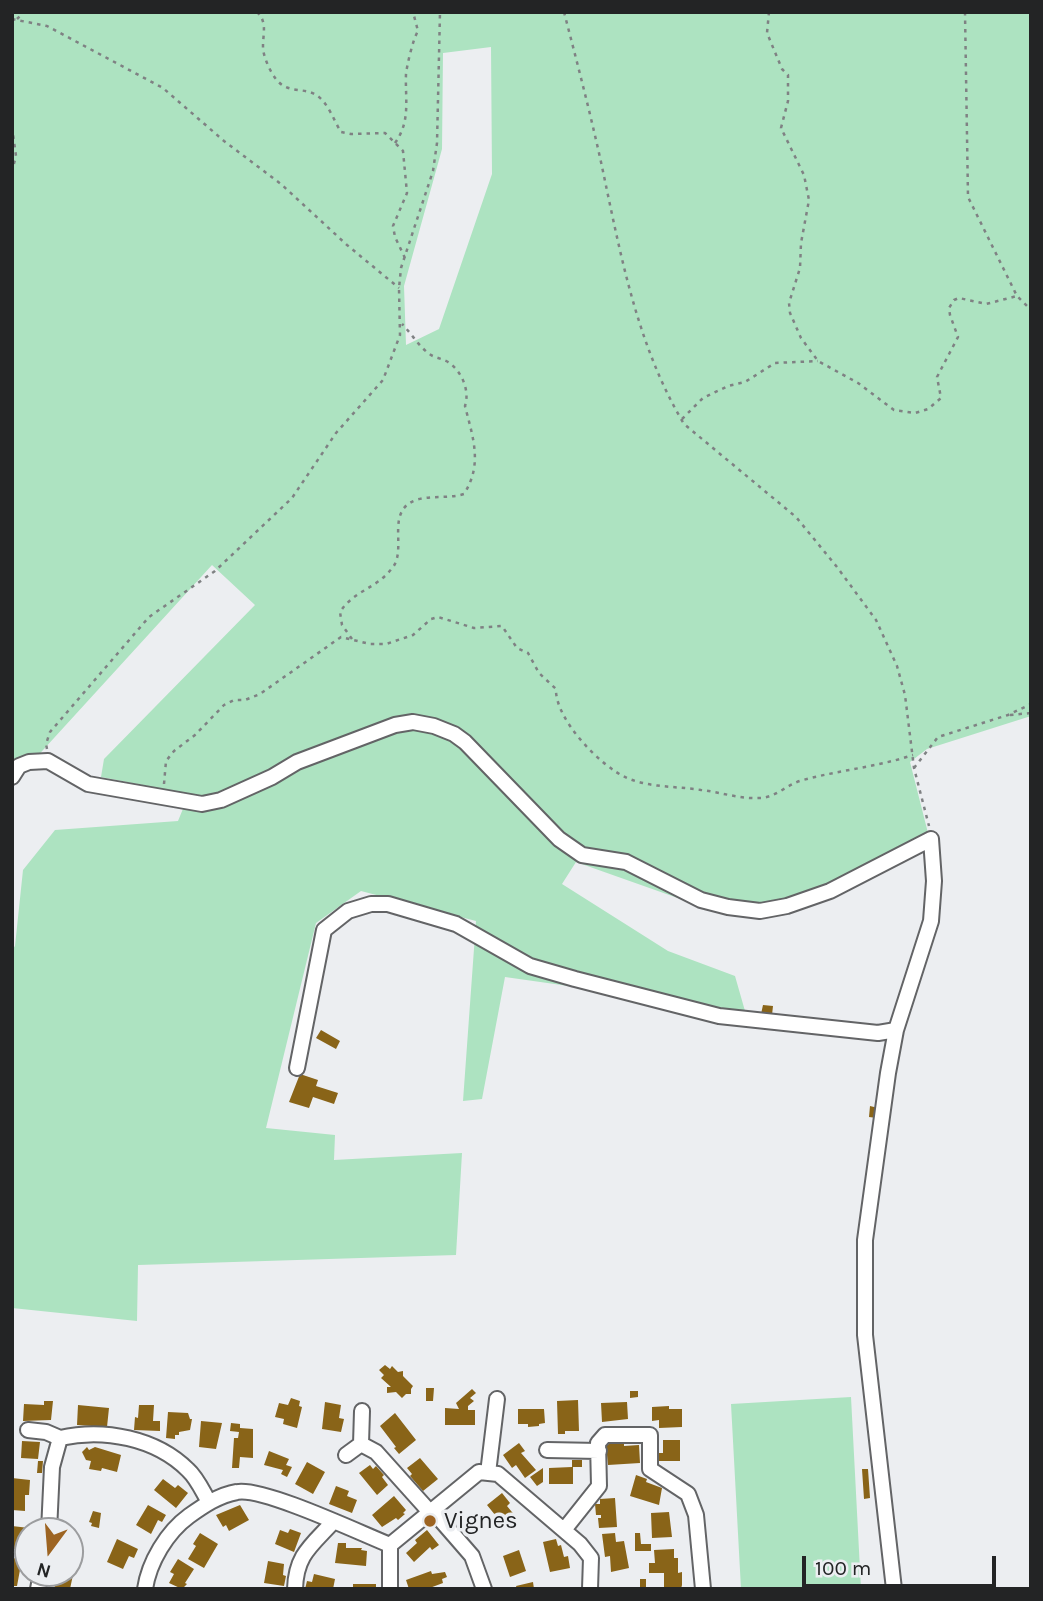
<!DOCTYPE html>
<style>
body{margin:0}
#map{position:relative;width:1043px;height:1601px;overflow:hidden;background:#eceef1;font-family:Karla,sans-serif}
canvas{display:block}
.frame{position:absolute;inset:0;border:14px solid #232425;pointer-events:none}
.north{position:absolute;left:14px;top:1517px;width:70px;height:70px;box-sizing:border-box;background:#eceef1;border:2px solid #9c9d9f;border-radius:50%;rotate:196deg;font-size:19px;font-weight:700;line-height:28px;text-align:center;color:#232425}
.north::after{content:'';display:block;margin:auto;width:24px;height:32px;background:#9d6422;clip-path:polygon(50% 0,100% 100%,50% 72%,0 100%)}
.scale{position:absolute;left:802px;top:1556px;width:194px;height:32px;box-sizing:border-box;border:4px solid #232425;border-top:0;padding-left:9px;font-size:21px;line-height:24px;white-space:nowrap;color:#232425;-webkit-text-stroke:5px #eceef1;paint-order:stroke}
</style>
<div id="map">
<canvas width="1043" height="1601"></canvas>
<div class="frame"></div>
<div class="north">N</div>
<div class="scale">100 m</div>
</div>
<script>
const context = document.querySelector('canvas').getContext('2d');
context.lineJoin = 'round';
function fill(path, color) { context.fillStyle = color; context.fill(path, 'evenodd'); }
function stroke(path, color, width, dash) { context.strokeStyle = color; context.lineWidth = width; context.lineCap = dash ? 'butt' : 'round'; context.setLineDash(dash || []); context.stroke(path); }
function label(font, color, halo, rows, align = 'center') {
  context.font = font + ' Karla,sans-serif'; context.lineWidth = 7; context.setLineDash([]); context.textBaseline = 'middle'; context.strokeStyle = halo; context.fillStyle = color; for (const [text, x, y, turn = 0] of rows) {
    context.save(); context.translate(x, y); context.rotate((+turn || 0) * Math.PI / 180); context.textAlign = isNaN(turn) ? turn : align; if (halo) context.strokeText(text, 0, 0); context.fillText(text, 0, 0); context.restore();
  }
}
fill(new Path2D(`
 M12,12H1031V716L927,749L910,762L929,837L800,899L720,913L576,862L562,884L668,951L735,976L745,1011L505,977L482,1099L463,1101L476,921L361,891L316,923L266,1128L335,1135L334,1160L462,1153L456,1255L138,1265L137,1321L12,1308V950L15,946L23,870L55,830L178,821L189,794L101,777L104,759L255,605L212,565L12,784ZM491,47L492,174L439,329L406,345L404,286L442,149L443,53Z
 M851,1397L861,1589H741L731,1404Z`), '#ade3c1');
fill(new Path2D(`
 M763,1005L773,1006L772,1015L761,1014Z
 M321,1030L340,1041L336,1049L316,1038Z
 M300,1074L318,1080L316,1086L338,1093L334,1104L313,1097L309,1108L289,1102Z
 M870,1106L878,1108L877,1118L869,1117Z
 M385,1365L390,1369L392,1366L398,1372L403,1371V1376L413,1386L411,1389V1394H406L402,1398L396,1392L387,1393V1387H391L381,1378L384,1375L379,1370Z
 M426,1388H434L433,1401H426Z
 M472,1389L476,1393L470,1398L474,1401L468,1406V1410H475V1425H445V1408L459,1409L456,1403Z
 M630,1391H638V1397L630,1398Z
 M291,1398L300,1401L299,1406L302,1407L297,1428L283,1424L284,1419L275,1417L279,1403L288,1405Z
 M578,1400L579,1431H565V1434H558L557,1401Z
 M44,1401H53L51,1420L23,1421L24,1404L44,1405Z
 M325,1402L341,1405L339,1418L344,1419L341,1432L322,1429Z
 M627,1402L628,1419L602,1422L601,1403Z
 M78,1405L109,1408L107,1427L77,1425Z
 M139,1405H154L153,1421H160V1431L134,1430L135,1417L138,1418Z
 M669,1406V1409H682V1427L659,1428V1420L652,1421V1407Z
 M518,1409H544L545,1423L539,1424V1426L528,1427V1424H518Z
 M168,1412L188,1413L190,1419H192L190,1430L179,1432V1435H175V1439L166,1438Z
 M395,1413L416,1440L399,1454L394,1448L396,1447L380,1426Z
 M201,1421L222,1423L216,1449L199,1447Z
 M231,1423L240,1424V1428L253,1429V1458L240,1457L239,1468H232L234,1438H238L239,1432L230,1431Z
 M663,1440H680V1461H659V1453H663Z
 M22,1441L40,1442L38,1459L21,1458Z
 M609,1442H624V1446L639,1445L640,1463L608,1465L606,1445L609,1444Z
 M519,1443L525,1451L521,1453L536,1470L525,1478L516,1465L512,1468L503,1455Z
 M87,1447L89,1450L95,1447L121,1455L117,1472L102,1468L101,1471L89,1469L91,1461L86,1460L82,1452Z
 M269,1451L289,1459L286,1465L292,1467L287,1477L281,1474L283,1470L264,1465Z
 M420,1458L438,1479L423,1491L410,1476L412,1474L407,1468Z
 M572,1460H582V1467H573V1484H549V1468L572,1467Z
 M38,1461H43L42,1473H37Z
 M307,1462L325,1472L313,1494L295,1484Z
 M370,1465L373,1469L376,1466L384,1475L382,1477L388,1485L377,1495L359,1473Z
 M543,1468V1482L537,1486L530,1477Z
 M862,1469H868L870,1498L864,1499Z
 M636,1475L647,1479L646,1482L662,1488L659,1505L630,1496Z
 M12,1478L30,1480L29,1495H25V1511L12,1510Z
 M163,1479L175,1488L178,1485L188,1493L176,1508L154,1490Z
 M336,1486L349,1491L347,1496L357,1500L352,1513L329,1504Z
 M502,1493L510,1503L507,1506L516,1517L504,1526L487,1505Z
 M394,1496L406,1510L403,1513L405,1514L398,1520L396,1518L382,1527L372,1515Z
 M615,1498L617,1527L599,1528L598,1518H601V1515H596L595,1504H600V1499Z
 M148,1505L166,1515L162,1522L158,1520L151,1534L136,1525Z
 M240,1505L249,1520L229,1531L226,1525L223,1527L216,1515Z
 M93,1511L101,1513L99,1528L91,1526L92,1523L89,1522Z
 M669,1512L672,1537L652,1538L651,1513Z
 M12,1526L29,1528L28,1542L24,1544V1550L12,1549Z
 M290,1529L301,1533L294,1552L275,1544L280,1530L288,1533Z
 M427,1530L439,1545L432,1550L430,1547L414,1562L406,1553L417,1543L415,1540Z
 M200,1533L218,1544L204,1568L188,1559L196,1546L193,1544Z
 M615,1533L616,1542L624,1541L629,1568L611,1572L610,1556L605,1557L602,1534Z
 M635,1533H640L641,1544H651V1551H635Z
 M117,1539L138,1549L134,1558L129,1556L123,1569L107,1562Z
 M556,1539L558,1546L561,1545L564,1557L568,1556L570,1568L550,1572L543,1542Z
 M338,1543H346V1548H362L361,1550L367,1551L366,1566L335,1563Z
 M674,1549V1558H678V1573L682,1572V1585L681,1589H664V1573H649V1563H655L654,1550Z
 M519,1550L526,1571L510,1577L503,1556Z
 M12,1558L22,1559L17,1586H12Z
 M178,1559L194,1569L185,1583L187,1584L182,1589L169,1583L174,1574L170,1572Z
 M268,1561L284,1564L283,1575L286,1576L284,1586L264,1583Z
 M70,1570H74L70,1589H54L56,1581H52L53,1573H70Z
 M431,1571L432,1574L445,1572L447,1577L442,1579L443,1583L427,1589H409L406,1580Z
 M314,1574L335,1579L333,1589H305L307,1581L312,1582Z
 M640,1579H646V1589H640Z
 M533,1582L534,1589H517L516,1586Z
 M353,1584H376V1589H353Z`), '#896418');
const minor = new Path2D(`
 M12,777L19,766L29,762L48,761L88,784L202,804L221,800L272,777L297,762L395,725L413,722L434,726L454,734L465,742L559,839L582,855L626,862L701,900L728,907L760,911L787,906L830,891L931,839L934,881L931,921L896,1030L888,1073L865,1240V1335L894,1589
 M297,1068L324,930L348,911L371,904H388L456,924L530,966L575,979L719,1016L878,1033L896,1030
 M28,1430L46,1432L60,1438
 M361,1444L362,1411
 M547,1450L599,1451
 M346,1455L361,1444L376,1452L429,1511
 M488,1473L497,1399
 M432,1510L472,1556L484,1589
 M564,1530L599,1486L598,1443L605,1435H650V1469L688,1494L696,1515L703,1589
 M49,1531L52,1467L60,1438C104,1428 156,1438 188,1470C197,1478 203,1492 209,1502
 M390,1545L479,1472L498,1474L580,1544L591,1558L590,1589
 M390,1545V1589
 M38,1589L41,1573
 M145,1589C149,1562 167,1532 189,1516C203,1506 219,1495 237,1492C263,1487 360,1533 390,1545
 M295,1589C296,1555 311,1546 333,1522`);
stroke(minor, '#636466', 18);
stroke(new Path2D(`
 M257,12C270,24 260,40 264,54C266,62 271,73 276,79C287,94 304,87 316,95C328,102 334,121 341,132L351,134L385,133L403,151L407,193L393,226L395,237L405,258
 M564,12C577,62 590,112 601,162C620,251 636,344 684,424L796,517L837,567L876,620L897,666L905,695L914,768L929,826
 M769,12L767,33L782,69L788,75V101L781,128L804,175L809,200L801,243L800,268L789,303L790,313L801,338L818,361L858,383L894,410L915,413L928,409L941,398L937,377L958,337L950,315L949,308L954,300L959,298L986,304L1017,296
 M965,12L968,197L1017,296L1031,310
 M12,19L47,26L163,88L224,141L281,184L347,245L399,288
 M17,19L24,12
 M12,127L16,156L12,171
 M395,143C411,121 405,99 406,74C407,65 413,39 418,31L413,12
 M682,419L703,398L728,386L745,382L775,363L818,361
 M352,639L342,625L340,612C354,590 377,589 393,567C407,548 385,511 416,500C431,495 448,499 464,494C483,464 473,438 465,406C470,391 462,371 448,362C441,358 434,358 428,353C418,345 411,333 402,324
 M1010,715L1031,713
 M47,749L46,744L50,732L149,617L215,571L292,498L336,433L383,380L400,335L399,288L401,268L433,171L437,143L440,12
 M914,768L938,737L1008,715L1031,704
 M164,784L166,761L174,751L195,735L224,705L234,700H245L260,694L341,637L370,644H386L413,635L431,619L438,617L474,628L502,626L517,648L528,653L539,673L556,689C555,719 600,766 627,778C651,788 676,786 701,790C720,792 739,799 759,798C776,798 787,784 803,780C840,770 877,767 913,755`), '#7f8183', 2.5, [3.5, 5]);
stroke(minor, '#fff', 14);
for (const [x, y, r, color] of [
 [430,1521,7,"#9d6422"]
]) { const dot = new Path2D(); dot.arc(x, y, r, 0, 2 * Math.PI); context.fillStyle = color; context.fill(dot); stroke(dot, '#eceef1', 2.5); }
label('24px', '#232425', '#eceef1', [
 ["Vignes",444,1521]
], 'left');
</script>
